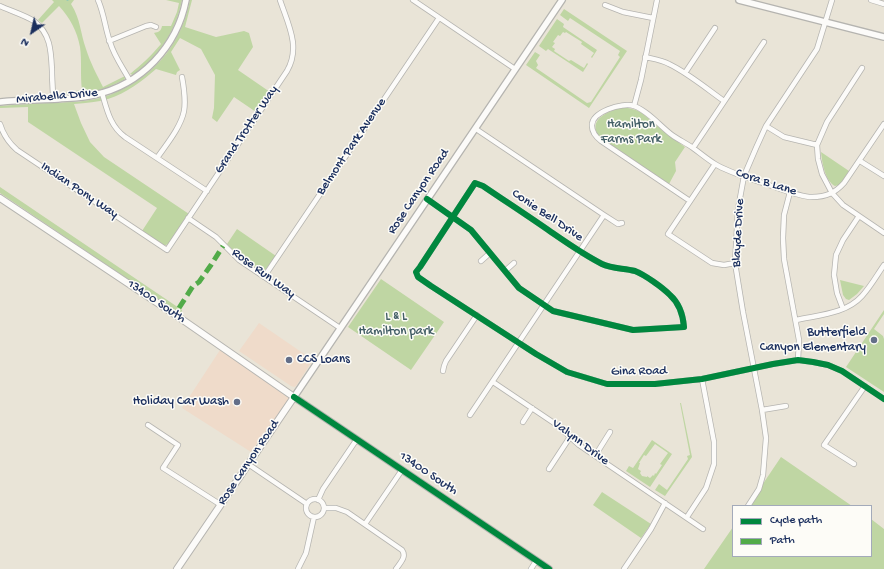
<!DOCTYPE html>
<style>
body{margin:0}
#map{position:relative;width:884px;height:569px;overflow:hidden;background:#e9e4d7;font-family:"Gochi Hand",sans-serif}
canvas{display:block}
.legend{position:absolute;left:732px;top:505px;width:140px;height:52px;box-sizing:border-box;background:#fdfcf7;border:1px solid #a3aaba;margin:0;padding:5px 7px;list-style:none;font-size:12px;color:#1b2f5e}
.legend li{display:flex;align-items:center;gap:8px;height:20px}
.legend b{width:20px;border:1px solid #a3aaba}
.north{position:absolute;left:12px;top:12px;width:40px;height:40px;-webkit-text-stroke:3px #fdfcf7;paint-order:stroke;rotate:214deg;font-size:11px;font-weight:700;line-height:16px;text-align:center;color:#1b2f5e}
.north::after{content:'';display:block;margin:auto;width:14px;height:18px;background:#1b2f5e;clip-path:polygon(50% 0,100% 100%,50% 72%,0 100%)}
</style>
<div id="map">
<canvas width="884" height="569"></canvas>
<ul class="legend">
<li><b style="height:5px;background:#00873e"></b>Cycle path</li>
<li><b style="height:5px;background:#52ab49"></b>Path</li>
</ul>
<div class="north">N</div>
</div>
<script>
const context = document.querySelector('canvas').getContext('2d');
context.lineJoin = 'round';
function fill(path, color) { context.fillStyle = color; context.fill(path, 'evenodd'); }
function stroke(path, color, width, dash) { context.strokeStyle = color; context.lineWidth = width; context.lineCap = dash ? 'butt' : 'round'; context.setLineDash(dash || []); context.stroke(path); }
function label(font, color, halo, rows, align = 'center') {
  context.font = font + ' "Gochi Hand",sans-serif'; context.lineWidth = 3; context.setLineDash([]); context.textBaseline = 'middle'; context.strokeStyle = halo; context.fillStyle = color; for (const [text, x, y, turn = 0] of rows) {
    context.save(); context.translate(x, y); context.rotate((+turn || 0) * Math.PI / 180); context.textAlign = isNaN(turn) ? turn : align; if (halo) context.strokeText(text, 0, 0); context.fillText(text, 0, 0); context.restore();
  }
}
fill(new Path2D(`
 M259,323L313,360L296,386L294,387L291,386L239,351Z
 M220,350L289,398L251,452L182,408Z`), '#efdbca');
fill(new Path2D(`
 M52,0H74L71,4C81,20 80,32 86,49C90,62 97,75 103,87L125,76V78L124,80L104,89L91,92L59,95L57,94L82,90C80,76 82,61 80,47C77,31 70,18 59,6L42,23L38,20L54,2Z
 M166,0H182C176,30 159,59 133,75L130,74C141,65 151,56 161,44L154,33C159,32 161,31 162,26H171L177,12L179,3Z
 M190,0H192L185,27L216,37L244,31L249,33L253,47L238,70L270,92L256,112L234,97L217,122L212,118L214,108L215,75L201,49L180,38L171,52L180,70L177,72L176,75L156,69C142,81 127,93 108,99C98,102 86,103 74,104L81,123L90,142L104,157L189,214L169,243L166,245H163L142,231L157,208L28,122V107L0,108V106C17,105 34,103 52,103C70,102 89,102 106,96C111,95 115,92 120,90C158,73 182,40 190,0Z
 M564,9L627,51L589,108L526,65L535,52L540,55L536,61L538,65L536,68L587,103L591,102L620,57L618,55L620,51L570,18L568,21L560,15Z
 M557,19L564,24L563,27L597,50L592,58L591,57L594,53L581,44L582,42L566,32L565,33L563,32L560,36L558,35L553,42L555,43L552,47L555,49L554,51L569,61L571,60L584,68L587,63L588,64L583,72L548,49L546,51L539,46Z
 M619,108H628L636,110L642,113L667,134L685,147L675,162L676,171L669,184L599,137C588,120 605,113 619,108Z
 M821,152L849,171L841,183L839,185L835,186C825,181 822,162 821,152Z
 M0,187L182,310L181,315L0,193Z
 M237,229L276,256L265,270L261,271L239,256L227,244Z
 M381,279L444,322L411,370L348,327Z
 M840,280L864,286L857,294L849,300L846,299L843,295Z
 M884,310V314L874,329L883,336L884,339V392L846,367Z
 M680,403H681L692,457L665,496L655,490L659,484L667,490L688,459L687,456L690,455Z
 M652,440L672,454L650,487L626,471L629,466L633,468ZM655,444L668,453L660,464L662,465L656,474L655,473L654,476L653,475L650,478L647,476V477L642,476L640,473L641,471L638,469L640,463H639L644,455L646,456Z
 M781,457L852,506H748Z
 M602,492L651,524L641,538L593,505Z
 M871,519L884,529V569H704L733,527V556H871Z`), '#bfd6a3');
stroke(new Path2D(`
 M67,0H68`), '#71bec1', 1);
const minor = new Path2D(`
 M98,0C104,13 105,28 110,42C114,56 123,68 130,81
 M413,0L515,69
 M871,0L884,4
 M605,5L623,12L653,18
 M0,6C11,11 24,15 34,21C51,34 51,52 52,71C52,80 53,90 53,99
 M109,41L146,26L151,25L156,27
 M645,57C654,59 662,60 669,64C688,73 707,89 724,101
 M862,68L827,122L817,145L818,159L822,174L832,193L843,205L884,233
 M685,73L715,28
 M102,93C107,110 110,126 125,137L207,191
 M634,106L641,80L657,0
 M0,124C3,134 9,143 17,150L167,250L287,71C301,47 288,24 280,0
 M766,126L784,137L817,145
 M476,129L604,215L618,224L622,223
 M693,148L764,42
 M157,158C166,145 181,127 184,111C186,100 184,88 182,77
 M860,161L884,176
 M715,164L668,234L712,263L724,265L735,263
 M790,192L784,215L783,238L784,259L799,340L798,360
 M427,199L471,230L519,288L553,311L633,330L684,327C683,315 679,303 670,295C662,287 645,275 635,271C624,268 612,269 602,264C584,255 567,243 551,232C528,216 505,201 483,186L475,183L420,267L416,272L418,277L431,286L536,354L567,372L607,384H655L702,379L773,364L798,360L813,362L828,365L842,371L884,399
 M690,201L601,141C596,137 592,133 592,126C591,112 622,102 634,106C647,110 661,127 672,135C679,140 686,143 693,148C700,153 707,159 715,164C730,173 749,178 766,184C778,188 800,197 812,197C826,197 835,193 844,183L884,124
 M188,218L216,237L239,260L340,328
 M481,261L490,253
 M505,271L514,263
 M264,277L439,18
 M843,309L837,293L834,275L836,255L843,240L859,216
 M796,320C818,315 846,314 862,296C871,286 877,275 884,265
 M443,371L444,366L446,361L477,315
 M493,382L557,425L579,445L703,529
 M762,410L786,406
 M470,415L604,215
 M523,422L532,408
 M148,425L178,445L163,468L221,505
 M595,456L610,432
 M248,464L307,504
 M854,464L824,445L865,386
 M549,469L570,437
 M306 508a9 9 0 1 1 18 0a9 9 0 1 1-18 0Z
 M318,500L323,489L357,439
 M748,506L759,489L763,475L766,438L762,410L743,312L735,263L738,209L744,176L756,148L766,126L817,49L832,0
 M325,508H336L347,512L402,550C407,557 400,563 396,569
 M687,517L706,488L714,464V442L702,379
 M365,524L402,470
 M298,569L306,553L314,517
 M531,569L536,561
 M624,569L651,529L665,503`);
const tertiary = new Path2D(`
 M739,0L884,37
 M0,102C19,100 39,100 58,99C70,98 82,98 94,95C141,85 177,47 186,0
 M549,569L294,397L562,0`);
const secondary = new Path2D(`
 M0,198L180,318L294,397L177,569`);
stroke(minor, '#b5b4b0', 6);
stroke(tertiary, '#b5b4b0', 8);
stroke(secondary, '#b5b4b0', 8);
stroke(minor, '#fcfbf9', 4.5);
stroke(tertiary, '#fcfbf9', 5.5);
stroke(secondary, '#fcfbf9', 6);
stroke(new Path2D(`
 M179,308L193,286L199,282L211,265L223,246`), '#52ab49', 5, [10, 5]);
stroke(new Path2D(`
 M427,199L471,230L519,288L553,311L633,330L684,327C683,315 679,303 670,295C662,287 645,275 635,271C624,268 612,269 602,264C584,255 567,243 551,232C528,216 505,201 483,186L475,183L420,267L416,272L418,277L431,286L536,354L567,372L607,384H655L702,379L773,364L798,360L813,362L828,365L842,371L884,399
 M294,397L549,569`), '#00873e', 6);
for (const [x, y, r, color] of [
 [874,340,4,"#636e88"],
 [289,360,4,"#636e88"],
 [237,402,4,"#636e88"]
]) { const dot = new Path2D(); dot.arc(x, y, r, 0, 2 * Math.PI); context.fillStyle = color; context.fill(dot); stroke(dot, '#fdfcf7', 1.5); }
label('13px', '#1b2f5e', '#fdfcf7', [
 ["Mirabella Drive",57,97,-5],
 ["Grand Trotter Way",247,130,-56],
 ["Belmont Park Avenue",352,147,-56],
 ["Cora B Lane",766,183,18],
 ["Indian Pony Way",79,191,34],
 ["Rose Canyon Road",419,192,-56],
 ["Conie Bell Drive",547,216,34],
 ["Blayde Drive",739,233,-87],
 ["Rose Run Way",263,274,36],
 ["13400 South",156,302,34],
 ["Gina Road",639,372,-1],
 ["Valynn Drive",580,443,37],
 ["Rose Canyon Road",249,463,-56],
 ["13400 South",428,474,34]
]);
label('13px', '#425e66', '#fdfcf7', [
 ["Hamilton",631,125],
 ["Farms Park",631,140],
 ["L & L",396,317],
 ["Hamilton park",396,332]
]);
label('13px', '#1b2f5e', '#fdfcf7', [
 ["Butterfield",866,333],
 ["Canyon Elementary",866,348],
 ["CCS Loans",297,360,"left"],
 ["Holiday Car Wash",229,402]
], 'right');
</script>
